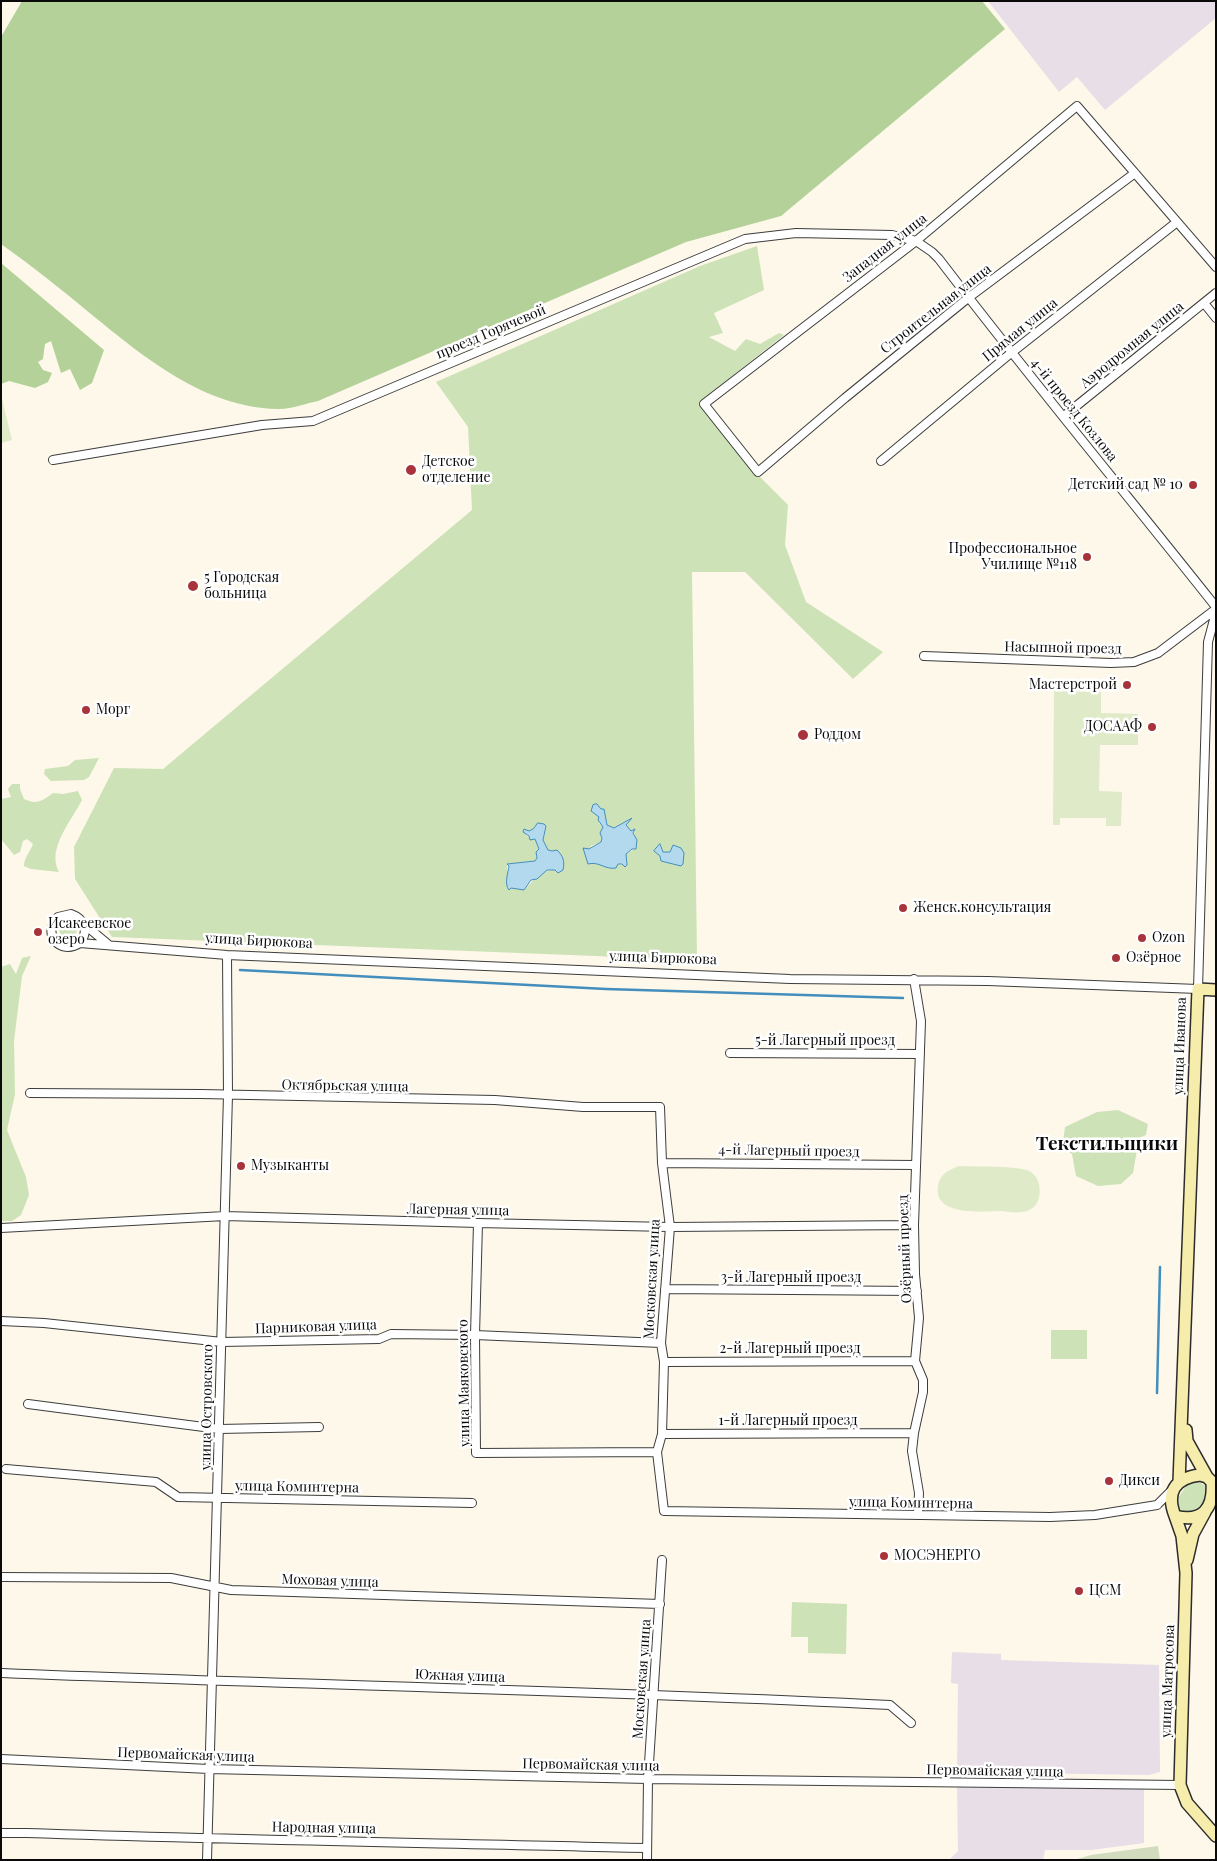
<!DOCTYPE html>
<meta charset="utf-8">
<style>
body{margin:0}
#map{position:relative;width:1217px;height:1861px;overflow:hidden;background:#fdf8e9;font-family:"Playfair Display",serif}
canvas{display:block}
.frame{position:absolute;inset:0;border:2px solid #0a0a0a;pointer-events:none}
</style>
<div id="map">
<canvas width="1217" height="1861"></canvas>
<div class="frame"></div>
</div>
<script>
const context = document.querySelector('canvas').getContext('2d');
context.lineJoin = 'round';
function fill(path, color) { context.fillStyle = color; context.fill(path, 'evenodd'); }
function stroke(path, color, width, dash) { context.strokeStyle = color; context.lineWidth = width; context.lineCap = dash ? 'butt' : 'round'; context.setLineDash(dash || []); context.stroke(path); }
function label(font, color, halo, rows, align = 'center') {
  context.font = font + ' "Playfair Display",serif'; context.lineWidth = 5; context.setLineDash([]); context.textBaseline = 'middle'; context.strokeStyle = halo; context.fillStyle = color; for (const [text, x, y, turn = 0] of rows) {
    context.save(); context.translate(x, y); context.rotate((+turn || 0) * Math.PI / 180); context.textAlign = isNaN(turn) ? turn : align; if (halo) context.strokeText(text, 0, 0); context.fillText(text, 0, 0); context.restore();
  }
}
fill(new Path2D(`
 M988,1H1216V18L1105,110L1077,77L1059,92Z
 M952,1652L1001,1654V1660L1159,1665L1160,1772L1149,1775L957,1772L958,1684L951,1683Z
 M957,1787L1144,1789V1843L1091,1850H1045L1043,1860H949L958,1851Z`), '#e7dee8');
fill(new Path2D(`
 M757,246L764,290L714,313L723,333L709,337L735,351L746,339L760,344L779,333L784,335L699,402L744,461L788,505L785,545L806,602L883,652L853,679L745,572H692L697,960L112,937L75,879L74,847L114,768L163,769L472,510L468,427L436,382L700,266ZM605,815L607,825L614,828L630,819L626,824L631,832L634,830L636,848L626,854L627,865L600,864L587,860L591,846L601,842L603,827L599,823V816ZM538,823L545,834L543,840L548,850L552,851L555,870C539,870 534,881 524,890L507,887C507,884 508,866 507,864L535,861C540,854 539,846 535,839L532,840L526,835L524,829L529,831L533,829ZM660,845L663,852L670,853L673,845L681,848L670,863L661,861Z
 M99,758L89,777L84,780L51,781L44,774L45,769L68,766L75,760Z
 M12,784H20V789L24,799C37,805 42,801 53,793L63,794L78,791L82,800C72,820 46,849 59,872L31,869L24,866C24,858 30,852 33,844L27,839L23,841L20,852L14,855L1,839V799L11,797L8,789Z
 M59 929a9 9 0 1 1 18 0a9 9 0 1 1-18 0Z
 M31,956L22,976L14,1041L15,1094L7,1130L26,1177L29,1195L21,1215L12,1221H1V967L10,964L16,974L22,958Z
 M1118,1110L1148,1124L1146,1135L1139,1138L1133,1173L1121,1184L1098,1186L1076,1176L1072,1154L1062,1148L1065,1127L1097,1112Z
 M1051,1330H1087V1359H1051Z
 M1198,1481L1207,1487L1206,1499L1194,1513H1182L1179,1510L1176,1501L1188,1483Z
 M792,1602L847,1604L846,1654L808,1653V1637H791Z`), '#cee2b7');
fill(new Path2D(`
 M22,1H982L1005,29L781,216L686,242L318,401C306,403 290,410 277,409C204,407 145,358 91,314C62,290 32,266 1,244V37Z
 M1,263L104,350L92,383L80,390L70,369L61,373L51,341L45,344L43,359L38,362L43,370L52,373L48,382L35,388L9,381L1,384Z`), '#b3d198');
fill(new Path2D(`
 M1158,1846L1160,1860H1074L1091,1855Z`), '#d2dbbe');
fill(new Path2D(`
 M1,395L12,440L1,443Z
 M1054,691L1101,692V713L1138,714V745H1100L1099,791L1122,792L1121,826H1106V818H1060V825H1053Z
 M959,1166C973,1167 1020,1165 1031,1172C1043,1180 1043,1205 1029,1210C1021,1214 1010,1212 1002,1211C983,1211 933,1217 938,1186C940,1174 948,1170 959,1166Z`), '#dfeac8');
const water = new Path2D(`
 M597,804L601,809H604L607,825L614,828L632,818L626,825L631,831L635,829L633,833L637,840L636,849H632L626,854L627,865L625,867L622,864H618L616,868C605,870 599,861 588,864L583,848L589,849L601,842L602,838L600,833L603,827L598,820L599,817L591,811L593,805Z
 M538,823L544,824L546,826L543,840L548,850L552,851L557,850C563,856 565,861 563,870L558,873L555,870H547L537,879L531,880L524,890L511,888L509,890C504,884 508,873 509,866L507,864L535,861L537,858L536,852L539,849L535,839L530,840L529,836L523,832L524,829L529,831L533,829Z
 M660,844L663,852H670L673,845L681,848L684,853L683,864L681,866L661,861L660,856L654,851Z`);
fill(water, '#b3d9ee');
stroke(water, '#438ebd', 1);
stroke(new Path2D(`
 M240,970L606,989L903,998
 M1157,1393L1160,1267`), '#438ebd', 2.5);
const street = new Path2D(`
 M1135,173L968,298L845,398L758,472L704,404L916,241L1077,106L1216,267
 M1204,303L1216,318
 M1064,416L1216,293
 M53,460L262,425L313,421L745,239L796,233L892,235L916,241L932,252L939,259C1029,377 1124,491 1216,607
 M881,461L1011,353L1177,222
 M924,656L1111,663L1134,662L1158,653L1216,609
 M85,925L109,945
 M80,943C89,931 85,919 71,914L58,917C41,934 60,956 80,943L227,955L790,979L988,981L1198,989L1208,642L1216,612
 M914,979L921,1021L914,1225L915,1274L919,1318L915,1361L923,1380V1392L914,1433L912,1451L919,1493L918,1515
 M730,1053L920,1054
 M30,1093L201,1094L495,1100L583,1107H660L662,1163L670,1227L661,1343L664,1362L662,1434L657,1452L664,1511L1050,1517L1095,1515L1157,1505
 M662,1163L916,1165
 M478,1223L475,1335L476,1453L657,1452
 M1,1228L225,1216L478,1223L670,1227L914,1225
 M665,1289L917,1291
 M1,1321L44,1323L222,1342L379,1339L391,1334L475,1335L661,1343
 M664,1362L915,1361
 M28,1404L219,1429L319,1427
 M662,1434L914,1433
 M6,1469L156,1482L178,1497L472,1503
 M1157,1505L1173,1489
 M1,1577L171,1578L231,1590L660,1604
 M2,1673C298,1685 594,1690 890,1705L911,1723
 M1,1759L209,1769L648,1779L1180,1785
 M1,1833H27C234,1840 440,1843 646,1848
 M207,1860L228,1095L227,955
 M647,1860L648,1779L662,1560`);
const secondary = new Path2D(`
 M1186,1430L1187,1441L1207,1477
 M1200,1475L1207,1477L1212,1482C1214,1509 1202,1523 1175,1516C1166,1493 1174,1478 1200,1475Z
 M1179,1482L1198,989L1216,990
 M1175,1516L1182,1536L1186,1573L1180,1785L1187,1803L1216,1836
 M1187,1560L1193,1534L1205,1512`);
stroke(street, '#3d3d3d', 10);
stroke(secondary, '#2c2c2c', 14);
stroke(street, '#fff', 8);
stroke(secondary, '#f6ecab', 11);
for (const [x, y, r, color] of [
 [411,470,6,"#a9333b"],
 [1193,485,5,"#a9333b"],
 [1087,557,5,"#a9333b"],
 [193,586,6,"#a9333b"],
 [1127,685,5,"#a9333b"],
 [86,710,5,"#a9333b"],
 [1152,727,5,"#a9333b"],
 [803,735,6,"#a9333b"],
 [903,908,5,"#a9333b"],
 [38,932,5,"#a9333b"],
 [1142,938,5,"#a9333b"],
 [1116,958,5,"#a9333b"],
 [241,1166,5,"#a9333b"],
 [1109,1481,5,"#a9333b"],
 [884,1556,5,"#a9333b"],
 [1079,1591,5,"#a9333b"]
]) { const dot = new Path2D(); dot.arc(x, y, r, 0, 2 * Math.PI); context.fillStyle = color; context.fill(dot); stroke(dot, '#fff', 2); }
label('14px', '#0a0a0a', '#fff', [
 ["Западная улица",885,248,-38],
 ["Строительная улица",936,309,-38],
 ["Прямая улица",1020,330,-39],
 ["проезд Горячевой",491,332,-23],
 ["Аэродромная улица",1132,345,-39],
 ["4-й проезд Козлова",1074,410,51],
 ["Насыпной проезд",1063,648,1],
 ["улица Бирюкова",259,941,3],
 ["улица Бирюкова",663,958,2],
 ["5-й Лагерный проезд",825,1041],
 ["улица Иванова",1180,1046,-88],
 ["Октябрьская улица",345,1086,1],
 ["4-й Лагерный проезд",789,1151,1],
 ["Лагерная улица",458,1210,1],
 ["Озёрный проезд",905,1249,-92],
 ["3-й Лагерный проезд",791,1278],
 ["Московская улица",652,1279,-87],
 ["Парниковая улица",316,1327,-2],
 ["2-й Лагерный проезд",790,1349],
 ["улица Маяковского",464,1383,-91],
 ["улица Островского",207,1407,-89],
 ["1-й Лагерный проезд",788,1421],
 ["улица Коминтерна",297,1487,1],
 ["улица Коминтерна",911,1503,1],
 ["Моховая улица",330,1581,2],
 ["Южная улица",460,1676,2],
 ["Московская улица",642,1679,-86],
 ["улица Матросова",1168,1681,-88],
 ["Первомайская улица",186,1755,2],
 ["Первомайская улица",591,1765,1],
 ["Первомайская улица",995,1771,1],
 ["Народная улица",324,1828,1]
]);
label('14px', '#0a0a0a', '#fff', [
 ["Детское",422,462],
 ["отделение",422,478],
 ["Детский сад № 10",1183,485,"right"],
 ["Профессиональное",1077,549,"right"],
 ["Училище №118",1077,565,"right"],
 ["5 Городская",204,578],
 ["больница",204,594],
 ["Мастерстрой",1117,685,"right"],
 ["Морг",96,710],
 ["ДОСААФ",1142,727,"right"],
 ["Роддом",814,735],
 ["Женск.консультация",913,908],
 ["Исакеевское",48,924],
 ["озеро",48,940],
 ["Ozon",1152,938],
 ["Озёрное",1126,958],
 ["Музыканты",251,1166],
 ["Дикси",1119,1481],
 ["МОСЭНЕРГО",894,1556],
 ["ЦСМ",1089,1591]
], 'left');
label('bold 19px', '#0a0a0a', '#fff', [
 ["Текстильщики",1107,1144]
]);
</script>
